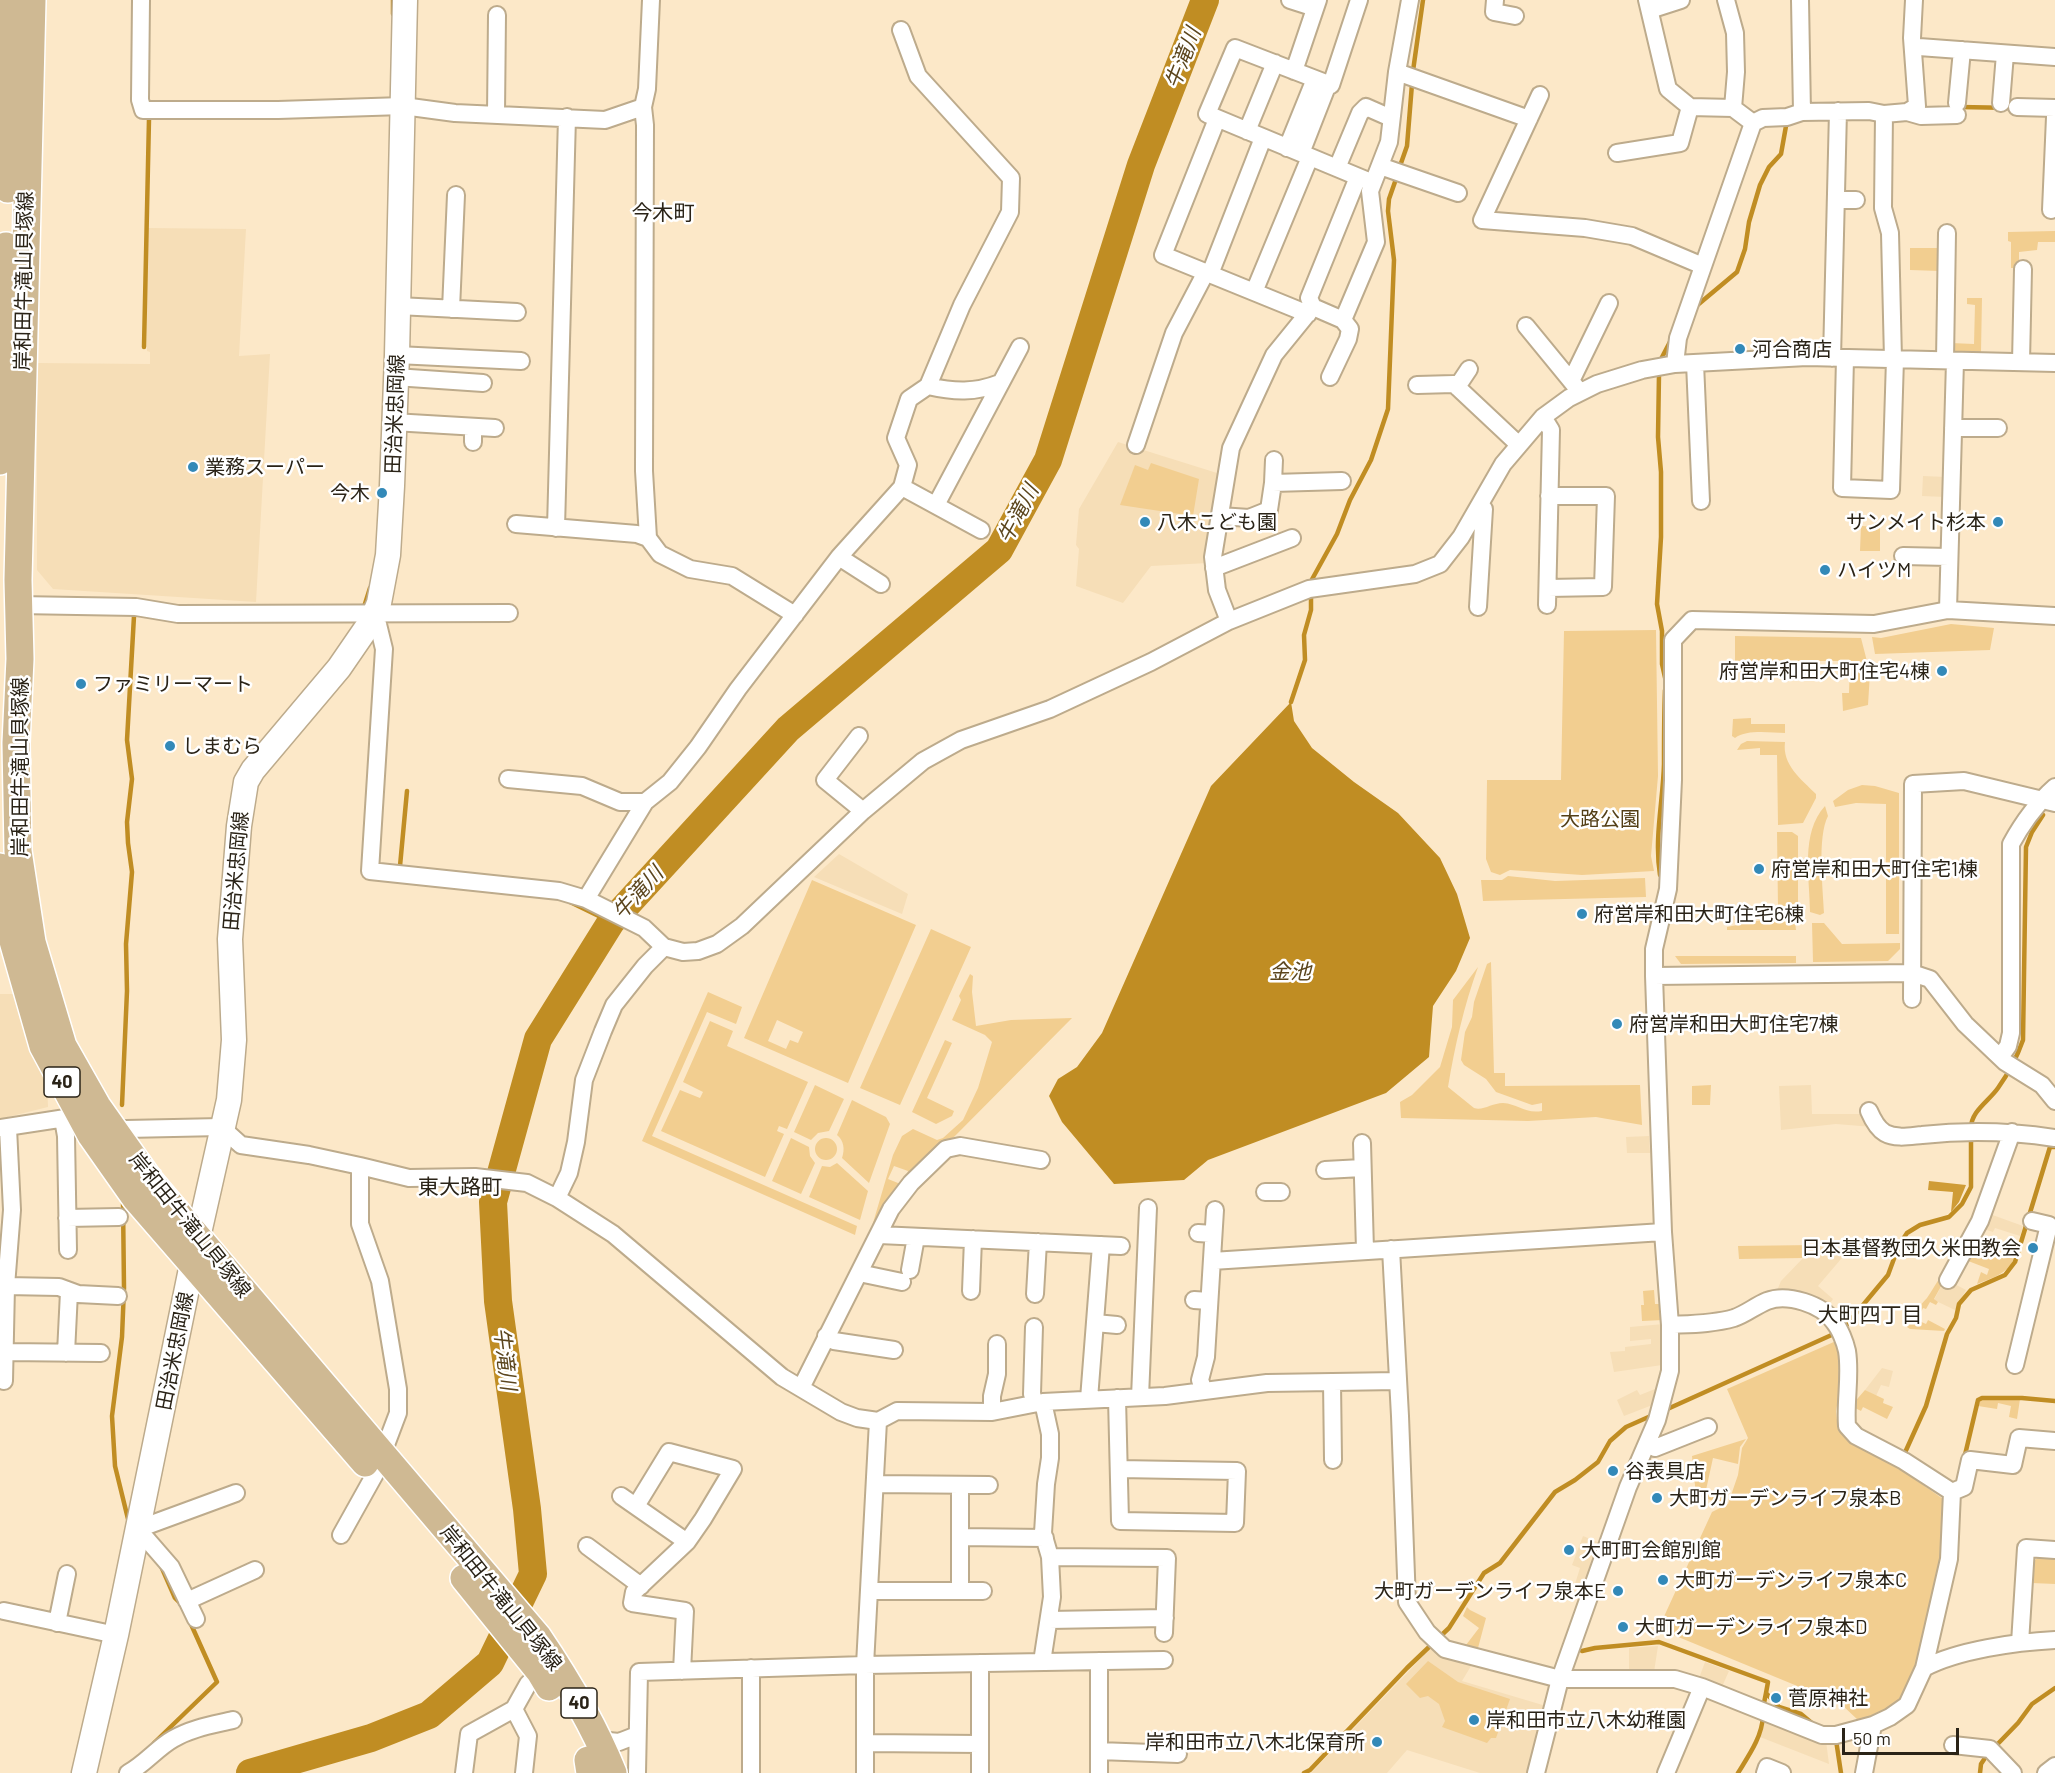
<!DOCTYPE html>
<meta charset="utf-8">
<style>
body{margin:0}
#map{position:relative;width:2055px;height:1773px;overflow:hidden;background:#fce8c8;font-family:Barlow,sans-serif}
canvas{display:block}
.scale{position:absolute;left:1842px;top:1728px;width:117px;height:27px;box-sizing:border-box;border:3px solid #2a2317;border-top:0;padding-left:8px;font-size:18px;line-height:21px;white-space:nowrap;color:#2a2317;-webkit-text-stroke:4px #fff;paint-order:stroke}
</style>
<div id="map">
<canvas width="2055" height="1773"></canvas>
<div class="scale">50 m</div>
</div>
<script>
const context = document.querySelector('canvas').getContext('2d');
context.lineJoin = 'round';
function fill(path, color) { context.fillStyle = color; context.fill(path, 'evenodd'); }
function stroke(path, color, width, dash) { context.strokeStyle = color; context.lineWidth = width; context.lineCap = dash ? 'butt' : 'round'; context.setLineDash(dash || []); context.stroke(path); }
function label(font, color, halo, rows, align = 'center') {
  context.font = font + ' Barlow,"Noto Sans JP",sans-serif'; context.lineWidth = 5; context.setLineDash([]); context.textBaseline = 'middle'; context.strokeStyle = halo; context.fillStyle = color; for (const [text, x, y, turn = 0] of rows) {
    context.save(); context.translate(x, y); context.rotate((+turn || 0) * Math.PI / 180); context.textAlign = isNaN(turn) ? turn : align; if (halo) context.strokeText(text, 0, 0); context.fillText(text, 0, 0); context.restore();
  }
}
fill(new Path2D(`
 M147,228L246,229L239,356L270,354L256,602L53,589L37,570V363L150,364V352L147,351Z
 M1118,442L1217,473L1208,563L1151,566L1123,603L1076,586L1079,549L1076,545L1079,509Z
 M1923,476L1946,477L1945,497L1922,496Z
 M839,854L908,894L902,914L814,877Z
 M0,994H13L30,1040L47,1078L48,1107L0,1119Z
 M1811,1085L1812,1114H1864L1873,1127L1836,1124L1781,1130L1779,1086Z
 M1649,1136L1650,1153H1627L1626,1137Z
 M1987,1213L2023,1226L2020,1236L1995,1228L1993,1232L1981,1228Z
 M1814,1242L1847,1252L1818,1286L1833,1299L1827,1307L1776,1293L1781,1281L1806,1255Z
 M1945,1279L1966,1290L1955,1310L1934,1300Z
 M1664,1324L1662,1365L1614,1372L1610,1352L1625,1351V1347L1651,1344V1339L1630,1341V1327Z
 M1882,1368L1893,1371L1889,1387L1881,1385L1876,1396L1865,1390Z
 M1660,1387L1655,1404L1624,1416L1617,1400L1637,1390L1640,1395Z
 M1583,1536L1602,1544L1585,1588L1575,1584L1580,1568L1572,1565Z
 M1433,1646L1474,1661L1462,1681L1546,1706L1526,1773H1480L1407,1750L1387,1773H1311Z
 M1658,1646L1654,1672L1629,1671V1648Z
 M1705,1662L1729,1671L1721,1689L1698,1681Z
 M1766,1718L1826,1741L1829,1764L1760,1737Z`), '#f6deb7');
fill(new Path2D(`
 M2055,231V242H2038L2037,250L2019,252V268H2011V242L2008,241V232Z
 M1910,248H1940V271L1910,270Z
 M1967,298H1982L1981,352H1953L1951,348V343L1974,344L1975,305L1967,304Z
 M1151,463L1199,479L1193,516L1120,505L1135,465L1148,470Z
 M1861,526L1880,527V551H1860Z
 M1951,624L1994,628L1990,650L1875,654L1872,637L1881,638Z
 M1656,630L1658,776L1651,856L1654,871L1582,875L1510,870L1500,875L1491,872L1486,859L1487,780H1561L1564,631Z
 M1735,636L1861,638L1870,673L1868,705L1843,711L1842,693H1849L1850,661H1735Z
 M1751,718V724H1785V733C1771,733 1747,729 1735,738L1732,736L1733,719Z
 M1747,741L1785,742C1782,765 1801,779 1816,794V798L1803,823L1778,825L1777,755H1760V748L1737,750L1741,744Z
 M1862,785L1875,786L1899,793V934H1886V804L1856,803L1835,807L1833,801L1848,790Z
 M1825,806L1828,816C1817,837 1823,889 1824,913L1820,915L1810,912C1810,878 1800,833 1825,806Z
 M1777,832H1792L1798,836V911L1794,914L1778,908Z
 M1508,876L1555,881L1645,878L1646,897L1483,901L1481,880H1502Z
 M812,880L916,925L848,1083L744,1038ZM777,1020L803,1032L798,1043L790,1040L786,1049L768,1041Z
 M1762,920L1795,922L1796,930H1727V927Z
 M1812,923H1824L1842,944L1900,943V949L1888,961L1813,962Z
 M931,929L971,947L900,1105L860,1088Z
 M1675,956H1796V963L1681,964Z
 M1491,962L1494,1073H1505V1086L1640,1085L1642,1125L1596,1117L1528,1121L1401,1118L1400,1102L1412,1095L1440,1067L1452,1027L1453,1000L1478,967C1464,1006 1455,1045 1448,1087L1474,1108C1483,1111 1492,1103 1503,1103C1518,1104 1525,1114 1542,1111V1103L1532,1105L1496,1092L1486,1079L1464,1065L1461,1060L1465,1032L1472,1017L1474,1002L1487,964Z
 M970,974L973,976L972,992L976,1026L1011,1020L1072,1018L952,1139L941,1144L905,1181L908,1171L894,1166L888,1179L903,1185L868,1240L893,1155L902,1136L913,1129L937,1140L943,1138L963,1120L978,1088L992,1042L985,1035L952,1020L961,1000L959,996Z
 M708,992L742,1007L736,1024L707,1012L652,1136L857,1226L855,1235L642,1141Z
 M710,1021L733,1031L727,1046L808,1082L787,1129L779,1126L777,1131L784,1134L765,1177L661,1131L680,1090L700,1098L703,1092L683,1082Z
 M945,1040L952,1043L927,1098L954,1111L952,1116L936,1124L912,1112Z
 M815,1085L844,1099L829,1131L818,1133L811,1140L794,1132Z
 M1711,1085L1710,1105H1692V1086Z
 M852,1100L886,1117L890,1124L869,1183L842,1158C845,1149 844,1141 837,1135Z
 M815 1149a11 11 0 1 1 22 0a11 11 0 1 1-22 0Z
 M791,1138L809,1147L810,1156L815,1163L801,1194L772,1181Z
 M837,1163L868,1191L860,1220L809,1197L822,1166L830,1167Z
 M1972,1244L2014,1259C2007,1274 1992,1278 1977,1284L1981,1272L1987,1275L1989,1269L1963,1259Z
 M1813,1245L1803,1258L1739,1259L1738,1246Z
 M1941,1276L1945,1279L1934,1299L1938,1302L1936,1305L1930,1302L1926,1309L1923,1308L1917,1320L1926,1324L1928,1320L1945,1329L1944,1331L1910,1329L1907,1327C1910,1315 1919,1307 1927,1298C1932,1291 1936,1283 1941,1276Z
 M1654,1290L1655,1304H1662L1663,1320L1642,1321L1641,1305H1644L1643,1291Z
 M1836,1341L1843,1372L1836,1411L1838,1429L1849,1441L1899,1468L1943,1499L1942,1560L1915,1667L1903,1695L1896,1704L1859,1721L1841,1704L1671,1634L1660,1631L1661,1623L1712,1512L1728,1504L1738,1475L1742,1448L1748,1438L1727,1389Z
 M1865,1390L1884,1399L1883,1403L1893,1407L1887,1419L1863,1407L1861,1411L1851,1406Z
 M1981,1399H2020L2017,1419L2009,1417L2011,1406L1998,1403L1997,1409L1978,1406Z
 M1746,1439L1740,1447L1738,1464L1713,1458L1706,1490L1727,1496L1725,1502L1722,1504L1696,1495L1692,1456Z
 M2040,1555L2055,1556V1584L2032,1583L2034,1561Z
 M1467,1607L1470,1610L1486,1618L1478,1648L1466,1645L1479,1628L1463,1616Z
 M1428,1661L1458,1682L1510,1699L1496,1738H1491L1487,1743L1442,1727L1445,1721L1439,1704L1428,1696L1420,1698L1406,1684Z`), '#f2ce90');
fill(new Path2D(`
 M1929,1181L1966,1185L1959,1202L1951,1212L1953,1192L1928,1190Z`), '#cf9c36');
fill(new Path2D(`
 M1291,702L1294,721L1312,748L1354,782L1398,813L1440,858L1457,894L1470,938L1456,971L1433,1006L1429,1057L1386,1093L1208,1160L1184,1180L1114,1184L1062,1122L1049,1096L1058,1079L1077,1067L1102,1033L1211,786Z`), '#c08d23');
stroke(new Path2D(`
 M393,14V0
 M1413,71L1423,0
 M1960,107L2014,108
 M1400,166L1407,146L1412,84
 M1694,308L1737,272L1745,249L1749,222L1760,185L1769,167L1781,154L1786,126L1790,121
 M144,347L149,119
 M1660,361L1672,338
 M1659,374L1658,437L1661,472V537L1657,604L1662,631V664L1666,682
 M1310,583L1337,534L1350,500L1371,460L1388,409L1394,260L1388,211L1389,199L1396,179
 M364,607L370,588
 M1291,702L1305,660L1304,635L1311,610V597
 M400,866L407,791
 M1660,875C1654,838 1663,802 1664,764C1664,740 1664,715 1665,690
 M570,902L611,922
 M122,1105L127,991L126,944L132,872L128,843L127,822L132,779L127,740L134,616
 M1971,1128C1971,1111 1989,1101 1998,1088C2008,1074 2017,1057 2023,1040L2026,847L2032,832L2043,815
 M123,1202L124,1288L122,1337L112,1416L115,1466L128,1519
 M1843,1329L1888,1275L1899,1245L1907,1233L1920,1225L1949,1217L1962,1204L1971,1187V1136
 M1663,1411L1836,1333
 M1903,1457L1926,1406L1947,1334L1956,1318L1959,1304L1971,1290L2005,1275L2015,1262L2050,1147H2055
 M1964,1459L1978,1400L1982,1398H2022L2055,1401
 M161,1566L175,1598L181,1604
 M1582,1651L1595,1648L1659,1642L1768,1682L1766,1693
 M1763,1708L1766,1693L1779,1707L1801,1714L1813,1724
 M1836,1740L1841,1773
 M154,1743L217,1682L190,1622
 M1304,1773L1310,1770L1407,1668L1449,1628L1484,1573L1500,1563L1555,1492L1575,1480L1598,1462L1610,1441L1626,1427L1653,1415
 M1738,1773C1749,1755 1762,1737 1763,1716
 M1980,1773L1981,1764L1987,1755L2018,1723L2032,1704L2055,1688`), '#c08d23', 4.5);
stroke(new Path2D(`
 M250,1773L371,1738L429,1715L490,1663L533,1574L527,1509L498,1301L493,1202L538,1039L611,922L788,729L999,550L1048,460L1141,165L1205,0`), '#c08d23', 28);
const minor = new Path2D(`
 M141,0L140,100L143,110H278L403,106L455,113L605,120L643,107
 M651,0L647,89L643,107L645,125L644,471L648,538L660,554L690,569L732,576L795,615
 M1290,0L1315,8
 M1359,0L1331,85L1235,48L1207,114L1373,183
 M1495,0L1494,12L1515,16
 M1647,0L1668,89L1690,107L1733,108
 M1726,0L1735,33L1736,72L1733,108L1753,123
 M1800,0L1802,112L1869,111L1884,114L1907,112L1921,116L1957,115
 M1650,10L1681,0
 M1919,47L2055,57
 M1294,71L1318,0
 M1397,72L1529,119
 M1540,95L1482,220L1585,228L1632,236L1703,266
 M1957,103L1962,50
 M2001,103L2005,54
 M2017,107L2055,108
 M1907,112L1917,106L1912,38L1914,0
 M496,114L497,15
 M1884,114L1883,208L1890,233L1893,359
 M1217,119L1163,255L1308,314
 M1247,131L1275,63
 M1287,148L1315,79
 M1301,153L1328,84
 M1617,153L1680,143L1690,107
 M1380,166L1458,193
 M1337,168L1360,113L1366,107L1391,118
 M1836,200H1856
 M2051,210L2055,117
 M1210,274L1263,138
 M1254,292L1310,157
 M398,306L517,312
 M451,309L456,195
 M1343,320L1376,242L1370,191L1389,142L1397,72L1410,0
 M1526,326L1576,387
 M397,355L521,361
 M1832,358L1838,111
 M1845,358L1842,488L1891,490L1895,359
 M1945,360L1947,233
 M2021,362L2023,269
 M1695,363L1701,501
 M1675,364L1678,338L1753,123L1763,118L1787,117L1802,112
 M395,377L483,383
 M1330,377L1348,339L1350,329L1343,320L1313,307L1309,298L1358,177
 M1571,381L1609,303
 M1417,385L1454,384L1519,445
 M928,386C954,392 975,393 1000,383
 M1457,387L1469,369
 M1543,417L1551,430L1547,605
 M393,422L495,428
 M1953,428H1998
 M473,442V427
 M1136,445L1174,333L1206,272
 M1273,483L1342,481
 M902,487L981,530
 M936,505L1020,347
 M1220,516L1249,518L1269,510L1273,483L1274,460
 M516,524L637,534L648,538
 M556,528L567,117
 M1903,556L1949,557
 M839,557L881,584
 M1214,568L1292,538
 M1548,588L1603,587L1606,496H1549
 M18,605L136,607L178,614L509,613
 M1478,607L1484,509L1480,504
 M1948,610L1955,361
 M375,612L384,649L370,871L559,891L586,899L644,928L664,947L683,952L698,951L717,944L742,926L863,811L923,761L961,740L1050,709L1151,662L1229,621L1309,589L1415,574L1440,564L1461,537L1503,464L1543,417L1569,398L1597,384L1642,370L1675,364L1807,357L2055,363
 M1229,621L1217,590L1213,557L1231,448L1274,355L1313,307
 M859,736L825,780L863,811
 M508,779L582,786L620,802H645L670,782L698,747L738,689L839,557L902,487L908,465L896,438L909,399L928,386L962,305L1010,212L1011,178L918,76L901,30
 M586,899L645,802
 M1654,976L1912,973L1930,979L1965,1024L2005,1062L2042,1085L2055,1101
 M1912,999L1913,784L1964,781L2055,803
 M2000,1057L2008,1046L2011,1033V844C2023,822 2037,803 2055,787
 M1869,1111C1872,1118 1878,1129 1885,1133C1896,1139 1910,1136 1922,1135C1967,1130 2010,1131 2055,1138
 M63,1119L66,1136L68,1250
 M0,1128L72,1117
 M126,1129L221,1127L241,1145L309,1155L360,1166V1224L380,1281L398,1389V1413L375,1474L341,1535
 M1362,1143L1365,1250
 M360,1166L409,1178L475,1177L527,1183L557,1198L613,1234L782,1377L841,1412L857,1418L878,1421L897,1411L992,1412L1043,1402L1165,1396L1267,1383L1398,1381
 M1325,1170L1362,1168
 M1265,1192H1281
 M557,1198L569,1173L576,1142L584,1080L603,1031L614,1005L645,966L664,947
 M67,1218L119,1217
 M1198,1233L1213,1234
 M879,1235L1121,1246
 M1391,1249L1400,1416L1407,1602L1427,1632L1445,1649L1560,1679H1675L1702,1687L1822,1735H1836L1873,1725L1890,1717L1907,1705L1924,1668L1949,1559L1952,1492
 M1212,1261L1663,1232
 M910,1270L916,1237
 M859,1273L902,1282
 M1948,1280L1980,1221L2012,1132
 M6,1286L59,1287L78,1294L118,1296
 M971,1291L973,1239
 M1035,1294L1038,1242
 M1194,1300L1209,1301
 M1095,1323L1117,1325
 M1670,1325C1691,1324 1713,1324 1734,1318C1746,1314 1755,1306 1767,1301C1787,1293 1822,1304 1834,1322C1840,1329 1845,1342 1847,1351C1851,1375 1845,1401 1847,1426L1856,1436L1904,1461L1952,1492
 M1034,1327L1032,1394L1035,1403
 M826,1336L834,1341L894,1350
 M5,1352L101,1353
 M66,1353L69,1292
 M2015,1365L2049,1225L2032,1221
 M4,1381L6,1286L12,1210L8,1128
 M1332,1382L1333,1460
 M801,1388L891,1209L911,1183L946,1149L960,1146L1041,1160
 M1204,1391L1200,1380L1206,1357L1215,1210
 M1140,1397L1148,1208
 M1117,1398L1120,1521L1235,1523L1237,1471L1119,1469
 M1089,1399L1101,1245
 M992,1412V1396L997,1374V1344
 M1647,1443L1655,1448L1708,1427
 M875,1484L989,1485
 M1952,1492L1964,1487L1970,1460L2013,1465L2019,1438L2055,1441
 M621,1496L687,1542
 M636,1506L669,1452L733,1469L703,1519L687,1542L634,1592L632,1603L685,1611L682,1671
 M960,1537L1045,1538
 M587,1546L641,1586
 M1050,1557L1167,1558L1164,1633
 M869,1591H983
 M960,1591V1485
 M187,1601L255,1570
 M4,1611L116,1635
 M196,1619L171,1567L138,1529L236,1493
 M1049,1620L1165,1618
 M57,1623L67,1574
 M2020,1643L2026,1548L2055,1550
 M1042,1662L1052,1597L1050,1557L1043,1533L1046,1484L1050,1458V1434L1043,1402
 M1924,1668C1958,1650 2016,1642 2055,1640
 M514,1709L528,1736L524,1773
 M599,1740L619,1742L637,1735
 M865,1743L980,1744
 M1953,1745L1990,1749L2013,1773
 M1099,1751L1178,1754
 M128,1773C145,1764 157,1748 173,1739C192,1728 212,1725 233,1720
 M464,1773L469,1734L514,1709L528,1684L540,1672
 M637,1773L639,1672L865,1665L1164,1660
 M751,1773V1668
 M865,1773V1665L878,1421
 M980,1773V1663
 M1099,1773V1661
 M1536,1773L1560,1679L1628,1487L1657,1420L1670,1371V1325L1663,1232L1654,976V949L1668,889L1673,780V640L1692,620L1874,624L1948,610L2055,616
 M1666,1773L1702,1687
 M1765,1773L1767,1767L1782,1773
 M1864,1773L1873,1725
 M2046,1773L2055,1766`);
const secondary = new Path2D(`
 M84,1773L116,1635L192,1264L229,1100L234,1040L230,939L239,826L246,782L253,770L339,668L372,620L379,603L388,555L392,486L397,355L405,0`);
const primary = new Path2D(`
 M32,0L18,580L20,659L16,743L18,851L32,942L63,1046L97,1106L150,1181L538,1637C567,1680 594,1725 613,1773
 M8,189L13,0
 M0,461L6,246
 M0,867L11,934L43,1046L91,1135L136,1199L365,1463
 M464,1578L540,1672L549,1687
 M588,1760L590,1773`);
stroke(minor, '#bdab8c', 20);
stroke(secondary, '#bdab8c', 27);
stroke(primary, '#fff', 30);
stroke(minor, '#fff', 16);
stroke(secondary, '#fff', 24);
stroke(primary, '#cfb993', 27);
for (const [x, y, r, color] of [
 [1740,349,6,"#3389b8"],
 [193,467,6,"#3389b8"],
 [382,493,6,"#3389b8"],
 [1145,522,6,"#3389b8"],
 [1998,522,6,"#3389b8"],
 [1825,570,6,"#3389b8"],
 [1942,671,6,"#3389b8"],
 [81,684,6,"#3389b8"],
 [170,746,6,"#3389b8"],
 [1759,869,6,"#3389b8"],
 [1582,914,6,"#3389b8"],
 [1617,1024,6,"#3389b8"],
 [2033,1248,6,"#3389b8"],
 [1613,1471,6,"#3389b8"],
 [1657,1498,6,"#3389b8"],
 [1569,1550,6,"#3389b8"],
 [1663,1580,6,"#3389b8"],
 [1618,1591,6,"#3389b8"],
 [1623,1627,6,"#3389b8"],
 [1776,1698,6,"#3389b8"],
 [1474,1720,6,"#3389b8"],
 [1377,1742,6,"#3389b8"]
]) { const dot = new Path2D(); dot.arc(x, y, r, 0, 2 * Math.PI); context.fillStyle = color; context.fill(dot); stroke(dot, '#fff', 2); }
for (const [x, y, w] of [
 [62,1082,36],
 [579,1703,36]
]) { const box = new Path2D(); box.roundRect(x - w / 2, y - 15, w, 30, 4.5); context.fillStyle = '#fff'; context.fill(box); stroke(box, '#2a2317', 1.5); }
label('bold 18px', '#2a2317', null, [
 ["40",62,1082],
 ["40",579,1703]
]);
label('20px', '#2a2317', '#fff', [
 ["岸和田牛滝山貝塚線",24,281,-89],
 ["田治米忠岡線",395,414,-88],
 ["岸和田牛滝山貝塚線",20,767,-90],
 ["田治米忠岡線",236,871,-85],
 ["岸和田牛滝山貝塚線",190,1225,51],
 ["田治米忠岡線",175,1351,-79],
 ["岸和田牛滝山貝塚線",501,1598,51]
]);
label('20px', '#2a2317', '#fff', [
 ["河合商店",1752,349],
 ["業務スーパー",205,467],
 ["今木",370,493,"right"],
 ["八木こども園",1157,522],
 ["サンメイト杉本",1986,522,"right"],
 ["ハイツM",1837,570],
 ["府営岸和田大町住宅4棟",1930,671,"right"],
 ["ファミリーマート",93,684],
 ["しまむら",182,746],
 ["府営岸和田大町住宅1棟",1771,869],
 ["府営岸和田大町住宅6棟",1594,914],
 ["府営岸和田大町住宅7棟",1629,1024],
 ["日本基督教団久米田教会",2021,1248,"right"],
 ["谷表具店",1625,1471],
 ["大町ガーデンライフ泉本B",1669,1498],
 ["大町町会館別館",1581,1550],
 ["大町ガーデンライフ泉本C",1675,1580],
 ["大町ガーデンライフ泉本E",1606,1591,"right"],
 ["大町ガーデンライフ泉本D",1635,1627],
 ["菅原神社",1788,1698],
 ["岸和田市立八木幼稚園",1486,1720],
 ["岸和田市立八木北保育所",1365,1742,"right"]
], 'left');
label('20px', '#543f16', '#fff', [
 ["大路公園",1600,819]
]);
label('italic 21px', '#5b451d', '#fff', [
 ["牛滝川",1183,58,-69],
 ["牛滝川",1018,514,-62],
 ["牛滝川",638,893,-48],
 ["金池",1290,972],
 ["牛滝川",505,1359,83]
]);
label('21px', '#2a2317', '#fff', [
 ["今木町",663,213],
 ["東大路町",460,1187],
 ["大町四丁目",1870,1315]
]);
</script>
